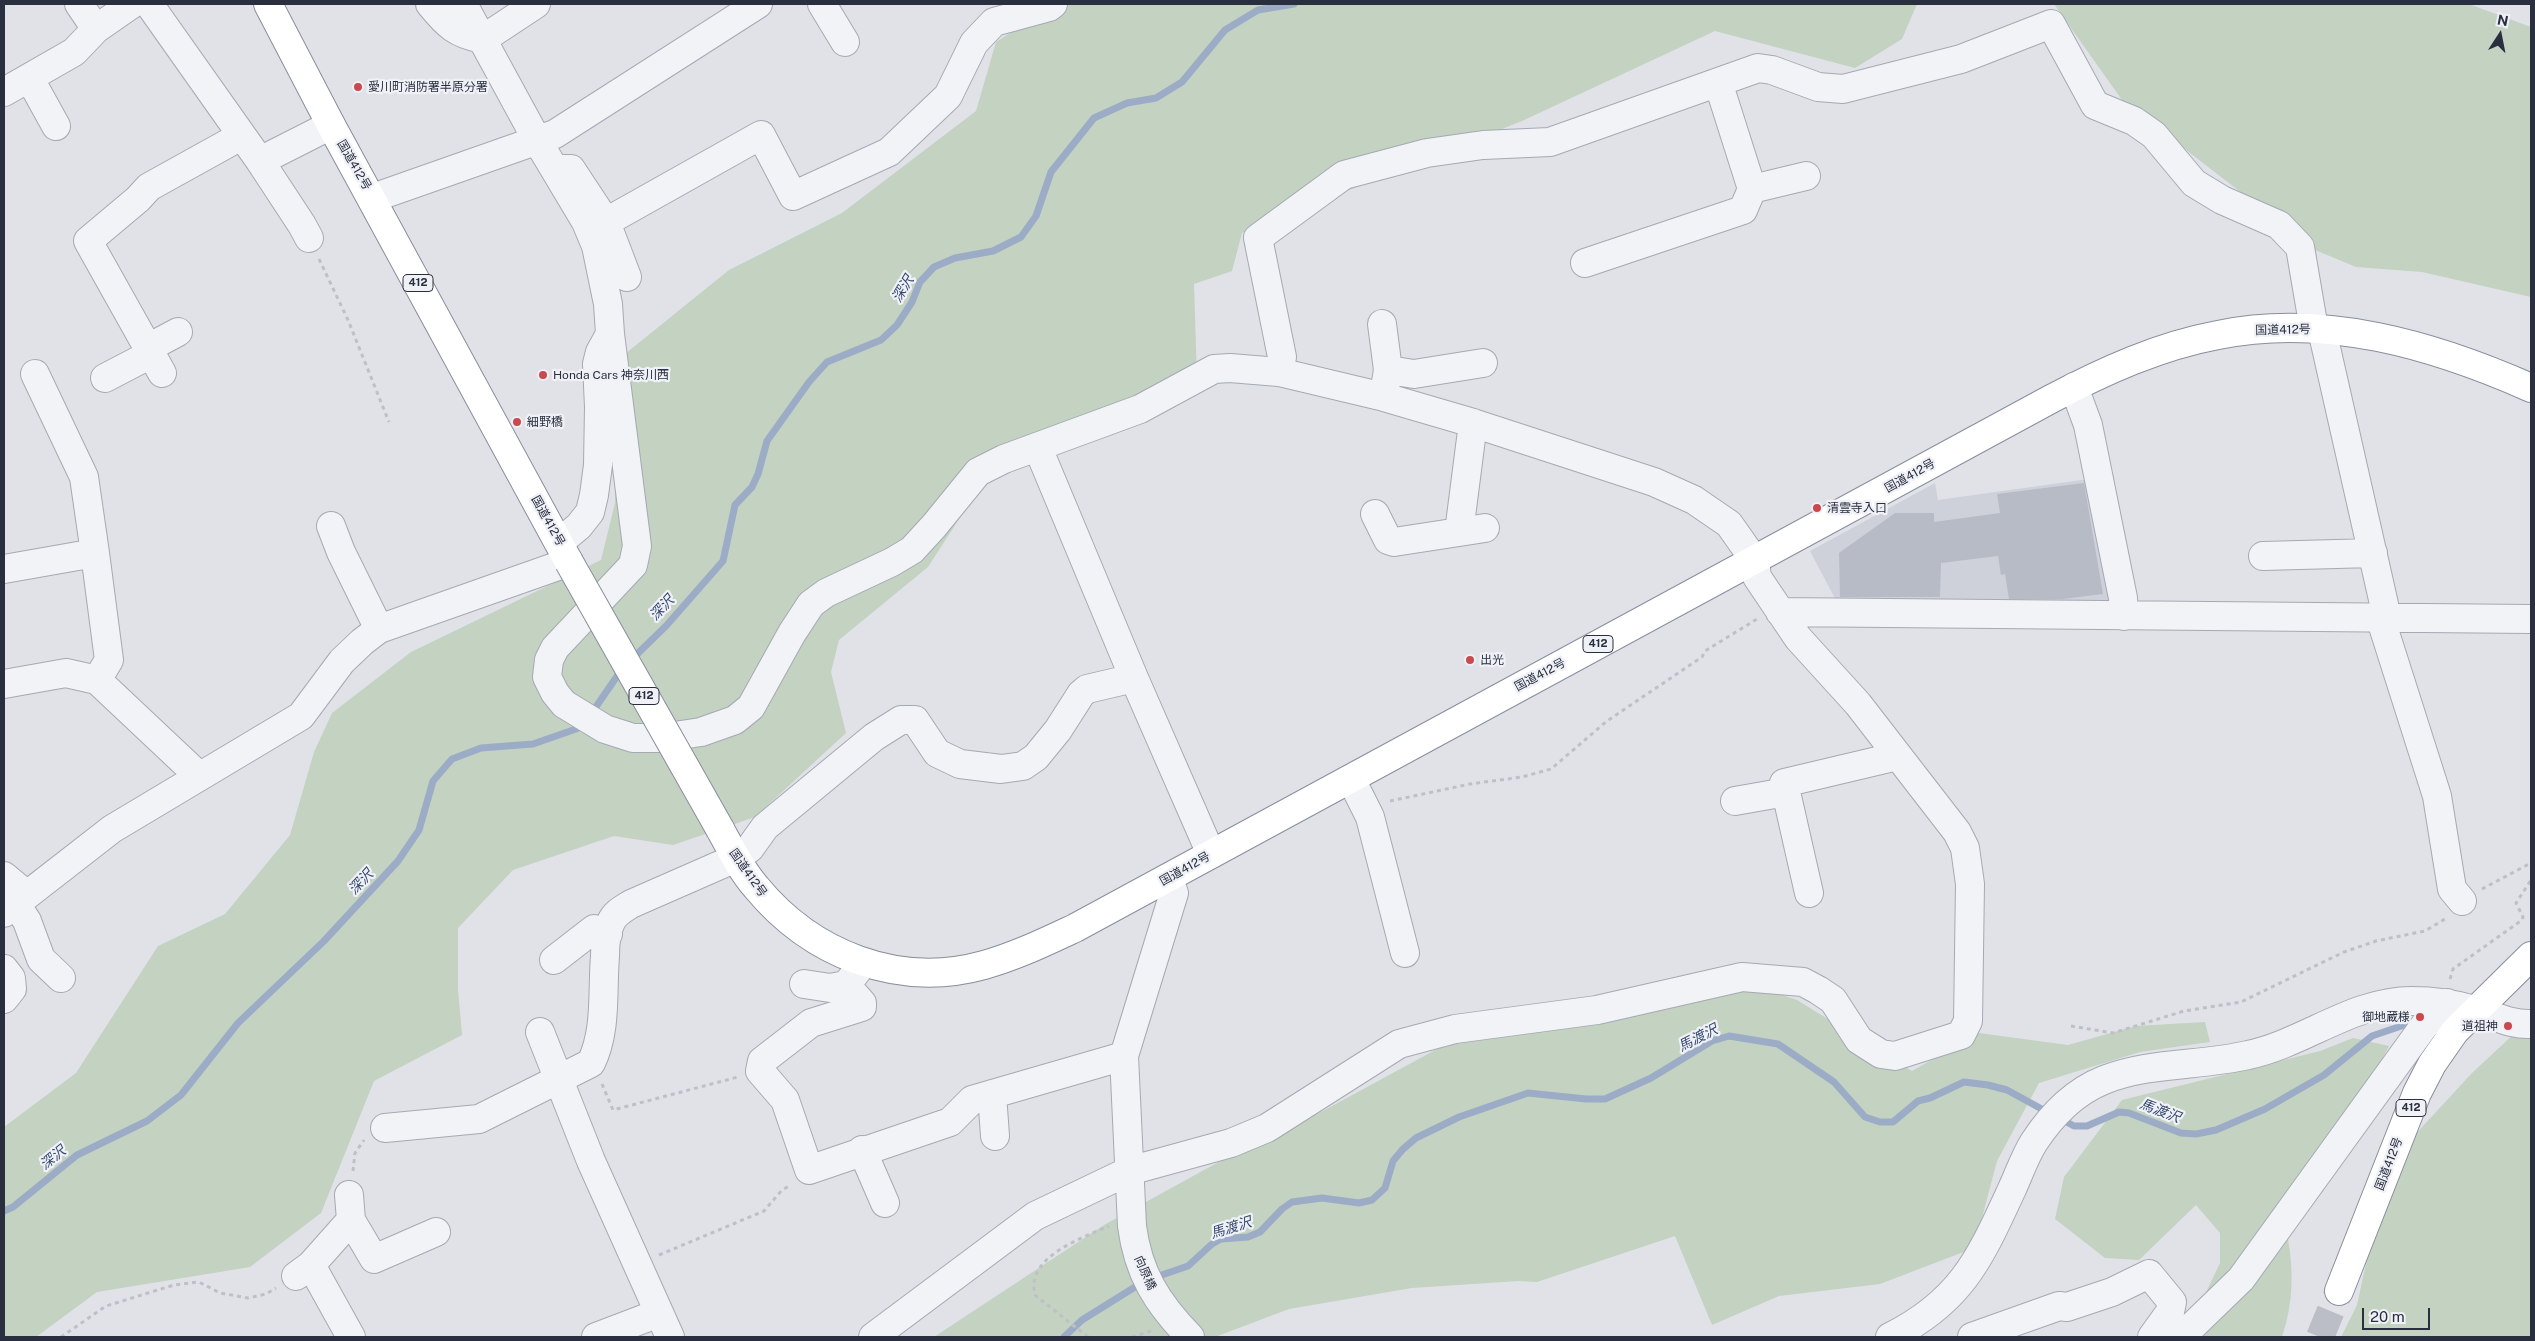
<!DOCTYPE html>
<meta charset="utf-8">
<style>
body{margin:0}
#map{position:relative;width:2535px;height:1341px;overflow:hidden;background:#e0e2e8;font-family:"Public Sans",sans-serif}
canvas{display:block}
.frame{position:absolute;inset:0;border:5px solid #292f3f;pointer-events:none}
.north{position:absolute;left:2475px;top:10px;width:50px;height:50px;-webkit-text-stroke:4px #eff1f6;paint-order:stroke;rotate:11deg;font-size:14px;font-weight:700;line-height:20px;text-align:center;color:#292f3f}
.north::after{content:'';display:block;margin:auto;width:18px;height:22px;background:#292f3f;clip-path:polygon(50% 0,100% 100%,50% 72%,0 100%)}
.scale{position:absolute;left:2362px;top:1308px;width:68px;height:22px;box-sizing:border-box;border:2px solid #292f3f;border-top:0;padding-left:6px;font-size:15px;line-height:18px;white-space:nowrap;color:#292f3f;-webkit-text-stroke:4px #eff1f6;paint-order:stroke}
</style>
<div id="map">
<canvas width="2535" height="1341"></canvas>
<div class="frame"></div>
<div class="north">N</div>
<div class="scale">20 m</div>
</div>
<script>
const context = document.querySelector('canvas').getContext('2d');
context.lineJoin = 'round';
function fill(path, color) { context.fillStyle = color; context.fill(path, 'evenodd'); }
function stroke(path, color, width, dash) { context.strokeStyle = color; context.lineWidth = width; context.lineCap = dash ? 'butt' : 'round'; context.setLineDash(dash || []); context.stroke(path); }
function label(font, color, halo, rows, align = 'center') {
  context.font = font + ' "Public Sans","Noto Sans JP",sans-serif'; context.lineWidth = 4.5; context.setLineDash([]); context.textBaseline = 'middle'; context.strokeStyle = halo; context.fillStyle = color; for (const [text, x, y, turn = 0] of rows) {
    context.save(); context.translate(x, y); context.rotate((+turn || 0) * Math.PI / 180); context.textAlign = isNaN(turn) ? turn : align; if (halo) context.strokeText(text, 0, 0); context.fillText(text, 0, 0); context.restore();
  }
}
fill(new Path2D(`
 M2096,478L2111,609L1839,606L1810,551L1935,483L1938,500Z`), '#ced1da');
fill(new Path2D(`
 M1056,4H1917L1902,39L1855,68L1715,31L1522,121L1242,233L1232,271L1194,284L1197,379L1014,452L972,499L928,567L839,640L831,672L846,733L755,817L673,845L614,836L513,870L458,928V989L462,1035L374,1081L321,1213L250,1267L97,1292L36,1337H4V1127L76,1073L158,946L225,914L290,835L314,752L332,713L411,652L601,560L615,503V362L729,270L842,213L976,111L996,42Z
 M2054,4H2469L2531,27V297L2422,272L2356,267L2315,250L2122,100Z
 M1711,970L1797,1000L1912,1071L1979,1033L2068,1045L2136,1026L2205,1022L2210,1042L2140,1052L2039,1083L1997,1161L1974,1248L1880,1284L1779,1296L1712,1325L1675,1236L1537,1282L1519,1281L1412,1288L1289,1309L1215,1337H934L1104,1225L1215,1164L1321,1112L1437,1049L1618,1001Z
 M2531,1018V1337H2341L2357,1305L2373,1231L2411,1139L2472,1073Z
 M2353,1038L2389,1046L2288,1239C2294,1273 2293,1304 2282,1337H2181L2198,1309L2220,1263V1233L2196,1205L2139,1260L2105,1258L2055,1219L2064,1177L2122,1100L2320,1051Z`), '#c4d2c1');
stroke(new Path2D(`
 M631,660L666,626L723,561L735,505L752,487L758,474L767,441L809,382L827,362L881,340L897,325L912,302L920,282L934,267L955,258L993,251L1021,237L1036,216L1051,172L1094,118L1127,103L1156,98L1182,82L1225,30L1258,10L1294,4
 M591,714L622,669
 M2061,1119L2074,1126H2087L2119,1112L2129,1113L2181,1133L2196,1134L2216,1130L2265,1109L2324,1075L2372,1036L2413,1022
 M4,1211L13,1207L77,1155L147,1121L181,1095L238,1023L324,941L398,861L419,830L433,781L452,759L481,748L533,744L576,729L584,722
 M1153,1278L1188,1266L1212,1244L1221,1239L1248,1237L1260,1232L1282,1209L1292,1202L1322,1198L1359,1203L1372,1200L1385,1188L1393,1161L1403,1149L1416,1138L1459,1117L1528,1093L1586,1099H1605L1651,1078L1712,1041L1729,1036L1778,1044L1834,1082L1865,1117L1880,1122H1893L1918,1101L1930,1098L1964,1082L1988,1085L2007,1090L2049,1113
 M1064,1337L1082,1320L1143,1282`), '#9cacc7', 7);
fill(new Path2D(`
 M2084,483L2103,594L2063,599H2009L2005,574L2001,575L1998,556L1941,563L1940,597H1840L1839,553L1895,513H1934V522L2000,513L1997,494Z`), '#b7bbc5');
stroke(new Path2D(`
 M2320,1337L2339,1291`), '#bbbec6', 28, [28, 14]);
const minor = new Path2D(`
 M79,4L96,29
 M149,4L260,161L302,225L309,238
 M430,4C447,25 456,34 483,39L536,4
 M463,4L537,140L586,222L596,246L608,304L610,334L600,352L597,364L599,407L598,465L594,495L590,512L579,526L560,542
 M822,4L845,42
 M30,79L56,126
 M4,92L74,52L96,29L132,4
 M260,161L331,125
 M556,169H571L606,222L761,135L793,196L889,152L948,96L974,43L994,22L1049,7L1053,4
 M1752,189L1806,176
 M373,198L555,134L758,4
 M606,222L627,277
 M1585,263L1743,210L1752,189L1718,82
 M1382,324L1388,370L1385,388
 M2322,330L2384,604L2380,617L2437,796L2452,889L2462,901
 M610,334L637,546L633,565L555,648L549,660L547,677L555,693L564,704L605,729L633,738H661L701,732L735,720L751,707L792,633L811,604L826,593L892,562L912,550L934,526L978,472L1004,459L1140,409L1214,369L1230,368L1279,372L1384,397L1473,423L1654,482L1694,500L1729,524L1755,561L1757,577L1798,638L1858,704L1957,832L1965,848L1970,884L1968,1021L1961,1035L1895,1056L1881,1054L1859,1040L1833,1000L1818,990L1803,982L1742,977L1597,1010L1455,1029L1399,1044L1267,1128L1231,1143L1129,1171L1035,1216L873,1337
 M148,348L178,332
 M1388,370L1414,374L1483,363
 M1279,372L1282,357L1258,238L1344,175L1427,153L1483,145L1550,142L1758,68L1772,70L1818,87L1843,89L1961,59L2051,24L2095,105L2134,121L2154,135L2194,183L2222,200L2279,225L2300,247L2314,329
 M162,373L88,241L138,199L149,187L241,136
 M35,374L84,477L95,553
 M105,378L151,354
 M2074,387L2088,425L2123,598L2124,616
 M1038,448L1134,678L1211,854
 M1375,514L1388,540L1394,542L1459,532L1473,423
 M331,526L341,552L379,629
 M1459,532L1485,528
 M2263,556L2373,553
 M4,569L95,553L109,660L97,680
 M1780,612L2531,619
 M4,684L66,673L97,680L199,776
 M1351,779L1370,817L1405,953
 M1735,801L1786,792
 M4,876L27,895
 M1168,878L1174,893L1124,1056L1132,1226C1138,1273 1157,1303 1190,1337
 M1809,893L1784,783L1898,756
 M16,904L27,921L41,959L61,978
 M4,913L112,829L301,716L342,661L362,642L379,629L569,562
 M554,960L594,929L608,934
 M4,969L11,978L12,989L4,999
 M804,984L830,988L846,985L858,970
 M846,985L862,1003V1007L811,1023L762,1061L760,1071L785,1100L809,1170L950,1122L972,1100L1124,1056
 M540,1032L591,1161L670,1337
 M992,1094L995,1136
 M385,1128L479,1119L591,1063C607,1030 602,992 605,956C605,946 606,932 611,922C615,913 623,909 631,904L736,858L750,848L765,827L874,737L901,720H915L937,753L960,764L1001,769L1023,766L1036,757L1058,730L1081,694L1087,689L1134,678
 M862,1150L885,1203
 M351,1220L374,1259L436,1232
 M311,1265L351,1337
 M296,1276L311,1265L351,1220L349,1195
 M596,1337L659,1313
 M1890,1337C1962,1301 1980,1258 2012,1189C2019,1174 2025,1156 2034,1142C2051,1116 2074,1092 2104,1080C2149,1062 2201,1066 2248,1055C2305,1043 2352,1001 2412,1001C2433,1001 2455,1004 2475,1010C2494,1015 2510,1025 2531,1024
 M1972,1337L2059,1306L2067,1307L2112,1292L2149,1274L2172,1302L2170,1312L2152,1337
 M2181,1337L2241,1279L2424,1026L2447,1003`);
const highway = new Path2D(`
 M268,4L331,125L569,562
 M720,829C731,849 741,870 756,887C811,954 898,989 984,965C1016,956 1045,942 1075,928L2051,399C2104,371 2159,346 2218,335C2325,313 2434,345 2531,388
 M2339,1291L2417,1093L2432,1064L2455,1031L2531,956`);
stroke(minor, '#a5a9b2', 30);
stroke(highway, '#888e9e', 30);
stroke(new Path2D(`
 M319,259L348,320L389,422
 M1390,801L1470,784L1522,777L1551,769L1607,721L1702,657L1705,651L1757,619
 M2482,889L2531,863
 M2450,979L2453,969L2522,920L2523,917L2516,903L2531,880
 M2071,1026L2113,1033L2184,1011L2241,1002L2344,952L2376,941L2425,931L2445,919
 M602,1084L613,1110L738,1077
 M353,1171L355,1153L364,1140
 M659,1255L764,1211L782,1190L791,1185
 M61,1337L106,1306L174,1285L199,1282L220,1293L248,1298L266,1294L276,1288
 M1088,1337L1035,1295C1025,1257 1082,1238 1109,1226
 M1132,1337L1151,1331`), '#bec0c7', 3, [4, 4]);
stroke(minor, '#f2f3f7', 28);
stroke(highway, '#fff', 28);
const highwayBridge = new Path2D(`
 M569,562L720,829`);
stroke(highwayBridge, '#888e9e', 30, []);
stroke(highwayBridge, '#fff', 28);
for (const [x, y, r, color] of [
 [358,87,5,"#c9494f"],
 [543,375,5,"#c9494f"],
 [517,422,5,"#c9494f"],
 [1817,508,5,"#c9494f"],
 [1470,660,5,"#c9494f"],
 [2420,1017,5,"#c9494f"],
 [2508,1026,5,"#c9494f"]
]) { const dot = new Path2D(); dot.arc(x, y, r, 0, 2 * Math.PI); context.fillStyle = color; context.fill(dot); stroke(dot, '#eff1f6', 2); }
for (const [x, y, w] of [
 [418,283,30],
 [1598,644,30],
 [644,696,30],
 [2411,1108,30]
]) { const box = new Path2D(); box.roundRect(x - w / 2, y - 8.5, w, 17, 4); context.fillStyle = '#eff1f6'; context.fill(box); stroke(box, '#292f3f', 1); }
label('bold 11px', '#292f3f', null, [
 ["412",418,283],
 ["412",1598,644],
 ["412",644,696],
 ["412",2411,1108]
]);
label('12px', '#292f3f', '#eff1f6', [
 ["愛川町消防署半原分署",368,87],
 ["Honda Cars 神奈川西",553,375],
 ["細野橋",527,422],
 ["清雲寺入口",1827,508],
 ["出光",1480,660],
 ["御地蔵様",2410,1017,"right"],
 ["道祖神",2498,1026,"right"]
], 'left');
label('12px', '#292f3f', '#eff1f6', [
 ["国道412号",354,165,60],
 ["国道412号",2283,330,-1],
 ["国道412号",1910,476,-29],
 ["国道412号",548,521,61],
 ["国道412号",1540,675,-28],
 ["国道412号",1185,869,-29],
 ["国道412号",748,873,55],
 ["国道412号",2389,1164,-69],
 ["向原橋",1145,1273,66]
]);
label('italic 14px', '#354a71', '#eff1f6', [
 ["深沢",903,289,-59],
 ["深沢",662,608,-47],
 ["深沢",361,882,-47],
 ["馬渡沢",1698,1038,-27],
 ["馬渡沢",2160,1111,21],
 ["深沢",53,1158,-39],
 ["馬渡沢",1231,1228,-17]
]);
</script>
